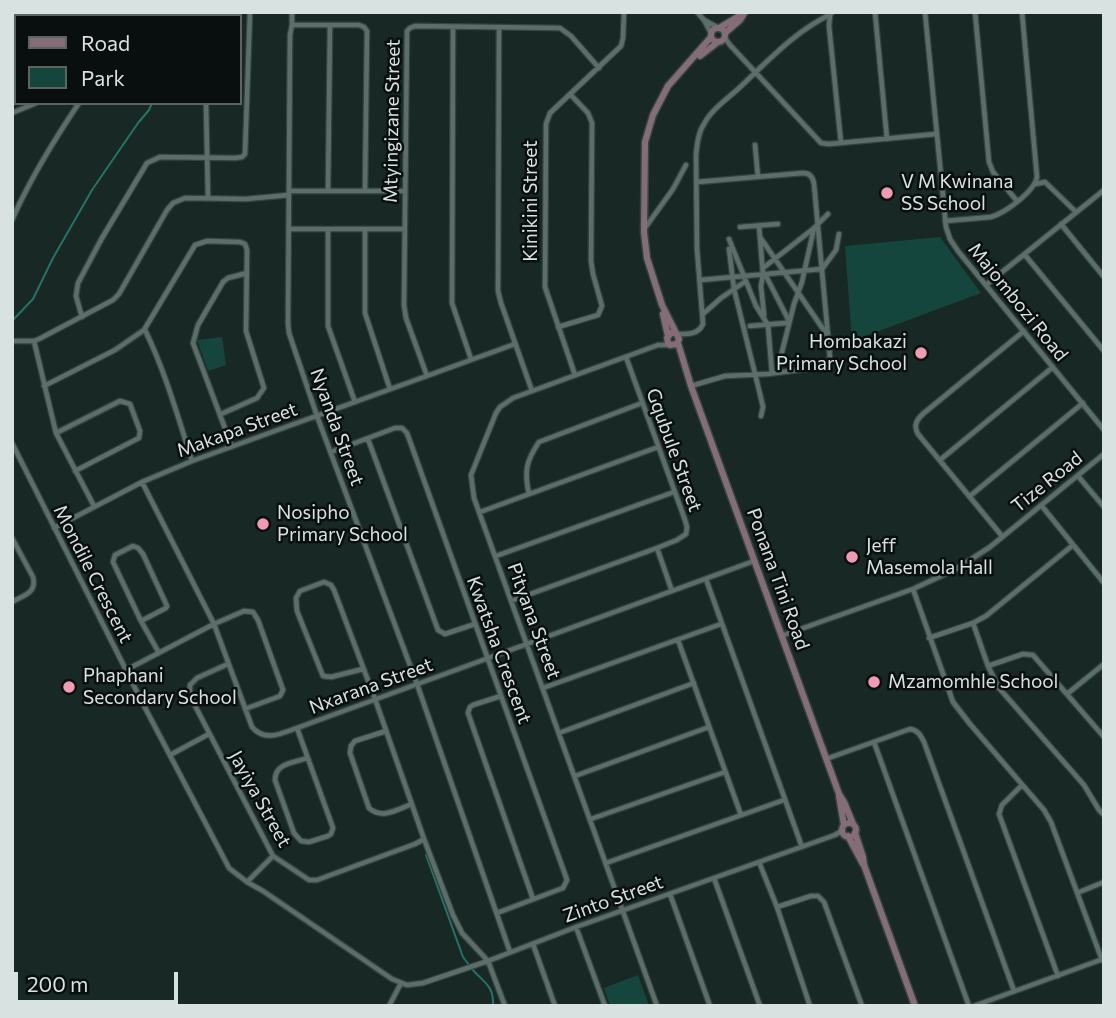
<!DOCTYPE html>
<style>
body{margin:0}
#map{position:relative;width:1116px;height:1018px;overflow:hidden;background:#182825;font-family:Commissioner,sans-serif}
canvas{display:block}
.frame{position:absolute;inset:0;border:14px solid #d8e2e0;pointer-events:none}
.legend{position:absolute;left:14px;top:14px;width:228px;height:91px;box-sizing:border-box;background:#090f0e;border:2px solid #5c6362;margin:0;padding:9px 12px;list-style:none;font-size:21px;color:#d8e2e0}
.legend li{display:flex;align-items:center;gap:14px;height:35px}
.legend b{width:35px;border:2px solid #5c6362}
.scale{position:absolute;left:14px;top:972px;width:164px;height:32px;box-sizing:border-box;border:4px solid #d8e2e0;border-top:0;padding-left:9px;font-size:21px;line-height:24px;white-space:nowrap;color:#d8e2e0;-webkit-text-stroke:5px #090f0e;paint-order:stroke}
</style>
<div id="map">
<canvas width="1116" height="1018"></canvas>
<div class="frame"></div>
<ul class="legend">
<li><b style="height:9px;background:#856d77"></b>Road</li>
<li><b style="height:19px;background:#15463d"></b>Park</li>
</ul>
<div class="scale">200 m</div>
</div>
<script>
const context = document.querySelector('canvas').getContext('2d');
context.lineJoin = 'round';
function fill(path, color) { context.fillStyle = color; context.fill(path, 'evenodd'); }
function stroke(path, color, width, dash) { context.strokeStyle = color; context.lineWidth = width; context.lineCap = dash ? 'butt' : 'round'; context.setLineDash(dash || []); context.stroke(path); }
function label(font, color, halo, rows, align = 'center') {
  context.font = font + ' Commissioner,sans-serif'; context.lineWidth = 5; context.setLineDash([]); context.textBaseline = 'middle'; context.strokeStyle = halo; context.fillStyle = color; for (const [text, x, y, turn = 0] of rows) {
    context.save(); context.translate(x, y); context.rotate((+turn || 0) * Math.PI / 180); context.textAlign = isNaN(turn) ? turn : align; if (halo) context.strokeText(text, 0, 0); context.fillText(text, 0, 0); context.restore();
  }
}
fill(new Path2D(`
 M940,237L981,293L852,341L845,246Z
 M222,337L226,365L208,371L197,340Z
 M638,975L649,1006H610L604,988Z`), '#15463d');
stroke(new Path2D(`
 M176,12L177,16
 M12,321L33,299L53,258L92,190L138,123L149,110L152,103
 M426,855L463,957L469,965
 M472,969C484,983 494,985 493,1006`), '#237466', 2);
const street = new Path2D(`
 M84,12L89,16
 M292,12V25L290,35L288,323L289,333L317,416L417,684L510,952
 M697,12L704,20L717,27
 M875,12L887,139
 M925,12L946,227L950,239L958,251L1104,430
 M975,12L989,162L993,172L1017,201
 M830,15L829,26L841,143
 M35,16L37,12
 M148,16L152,12
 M704,20L711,33
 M292,25H359L364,27L367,31L365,190
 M453,27L452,303L471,359
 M499,27L498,291L501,303L532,391
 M12,37L16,34
 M725,38L730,45L821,143L829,144L936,134
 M12,84L16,82
 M206,103L208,198
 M12,113L36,103
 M755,145L758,177
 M1036,184L1045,182L1076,212
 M328,190L330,25
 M289,191H404
 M12,220C30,179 54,140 79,103
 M945,221L991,217C1005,213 1035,191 1037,177L1022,12
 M1061,224L1104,277
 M759,226L763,274L761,286L764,315
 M740,227L778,224
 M645,228L673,189L686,165
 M289,229H404
 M328,229V326L355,402
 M365,229V313L390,389
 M760,237L834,345
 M729,239L756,306L768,325L772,373
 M729,249L734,289L760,394L763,407L761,416
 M1025,255L1104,351
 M763,268L813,229
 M765,274L789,321
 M700,280L822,269L836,250L839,234
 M986,285L1104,190
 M703,314L721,298L746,281
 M82,317L76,296L78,283L102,238L147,163L160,157L235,158L242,157L245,154L250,12
 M750,326L786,323
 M558,327L598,315L602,306L593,274L591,261L592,123L588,113L570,94
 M145,330C165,371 178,417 192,461
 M677,334C687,334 698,335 703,324L697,249L696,155C697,145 698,133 704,124C711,110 727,99 738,89C768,61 794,32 831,14
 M12,341H34L39,339L113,300L119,294L167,210L173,203L185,198L246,199L289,195
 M34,341L56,433L94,506
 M779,372V364L794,304L802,282L814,228L828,214
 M575,375L545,287L546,124L550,113L621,46L623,38L624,12
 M427,376L406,318L404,305L407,31L410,28L415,26L560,28L571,36L599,68
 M44,386L115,350L144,330L195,245L207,241L240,242L245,244L247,250L246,331L264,388L257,398L221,414
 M691,386L725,376L767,374L823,367L829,364L830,358L814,184C813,177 810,173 803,173L697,182
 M56,433L120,401L130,404L140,431L139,438L75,471
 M368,439L438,630L445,634L475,624
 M12,443L141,700L229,868L247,882L263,891L392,979L407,985L423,983L488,961L576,927L835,835L843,830
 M232,447L193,343L198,325L223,282L228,278L247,273
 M331,452L395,428H402L407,433L567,880L563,888L497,913
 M940,460L1053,367
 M1078,476L1104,507
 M142,482L214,624L252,727C265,742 280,734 297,728L754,561
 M529,494C524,472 526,461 539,442L642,403
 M970,496L1083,403
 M1041,505L1104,583
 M480,512L658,447
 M54,528L142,482L192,461L515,344
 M1002,536L918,434C913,425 917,419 924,413L1024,331
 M12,538L33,577C37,593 24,595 12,602
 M657,548L672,591
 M496,556L674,492
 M706,579L802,847
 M913,589L953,702L970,724L1044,810L1051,822L1102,960
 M511,601L657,548L677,540L686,534L687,527L685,520L626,357
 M141,621L166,608L167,606L143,554L138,548L133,546L115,555L113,562L141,621L159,653
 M973,623L988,666L999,688L1084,785L1099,810L1104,815
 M781,636L913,589L956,569L990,547L1104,454
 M929,638L973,623L986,616L1073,545
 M678,640L741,815
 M228,664L197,678L190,685V696L273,856L309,880H317L415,844L424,839
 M988,666L1023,654L1033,655L1104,737
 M363,669L331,677L323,676L297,611L296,598L300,591L324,582L331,585L334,590L375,699L424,839L453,915L462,933L488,961L505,1006
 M126,670L214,624L244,611L253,612L258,620L283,690L280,696L275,698L245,709
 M543,688L721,624
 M1067,694L1104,664
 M501,696L473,705L470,707L468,713L533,899
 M297,728L333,828L331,834L328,836L309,842L301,841L294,833L275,780C275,763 294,763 307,758
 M386,731L355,741L351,746L350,753L369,808C382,820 398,809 412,804
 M559,733L694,683
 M874,742L969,1006
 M170,755L209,734
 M826,759L910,729C918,730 921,736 924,742L1014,991
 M575,776L709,727
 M1022,785L1002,805L999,814L1058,976
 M591,819L725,772
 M759,862L777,907L810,1006
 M606,863L784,800
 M714,878L760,1006
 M247,882L273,856
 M1077,893L1104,882
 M670,894L710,1006
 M777,907L811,896H818L824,902L862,1006
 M576,927L605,1006
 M533,944L555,1006
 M389,1006L401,983
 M657,1006L474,498L471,475L496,413L500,407L513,398L658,345H669
 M974,1006L1103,959`);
const secondary = new Path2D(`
 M711 35a7 7 0 1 1 14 0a7 7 0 1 1-14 0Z
 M719,28L739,16
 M725,33L740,20L745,12
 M700,56L718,42
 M663,314L668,336
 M675,333H671L667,338L668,343L670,345L677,344L679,339L662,305L647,258L644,232L645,142L653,115L668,86L711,37
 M678,343L691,386L839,794L844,802L853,824
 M839,796L844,825
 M842 830a7 7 0 1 1 14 0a7 7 0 1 1-14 0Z
 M855,833L863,857L864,865L915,1006
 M848,836L863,864`);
stroke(street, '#364340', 7);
stroke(secondary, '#364340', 9);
stroke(street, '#5c6e6a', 4.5);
stroke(secondary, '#856d77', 6);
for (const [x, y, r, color] of [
 [887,193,7,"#f19ab3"],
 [921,353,7,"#f19ab3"],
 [263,524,7,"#f19ab3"],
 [852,557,7,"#f19ab3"],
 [874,682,7,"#f19ab3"],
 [69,687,7,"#f19ab3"]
]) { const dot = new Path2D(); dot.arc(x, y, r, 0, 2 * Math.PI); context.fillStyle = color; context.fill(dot); stroke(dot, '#090f0e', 2.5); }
label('19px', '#d8e2e0', '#090f0e', [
 ["Mtyingizane Street",392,121,-89],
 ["Kinikini Street",531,201,-90],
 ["Majombozi Road",1018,302,51],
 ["Nyanda Street",337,427,70],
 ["Makapa Street",237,430,-20],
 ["Gqubule Street",674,450,70],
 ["Tize Road",1047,482,-39],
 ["Mondile Crescent",93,574,63],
 ["Ponana Tini Road",778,579,70],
 ["Pityana Street",534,621,70],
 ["Kwatsha Crescent",499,650,70],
 ["Nxarana Street",371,686,-20],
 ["Jayiya Street",260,799,61],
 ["Zinto Street",613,899,-20]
]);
label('19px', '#d8e2e0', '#090f0e', [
 ["V M Kwinana",901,182],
 ["SS School",901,204],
 ["Hombakazi",907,342,"right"],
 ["Primary School",907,364,"right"],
 ["Nosipho",277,513],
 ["Primary School",277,535],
 ["Jeff",866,546],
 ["Masemola Hall",866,568],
 ["Phaphani",83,676],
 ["Secondary School",83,698],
 ["Mzamomhle School",888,682]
], 'left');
</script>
